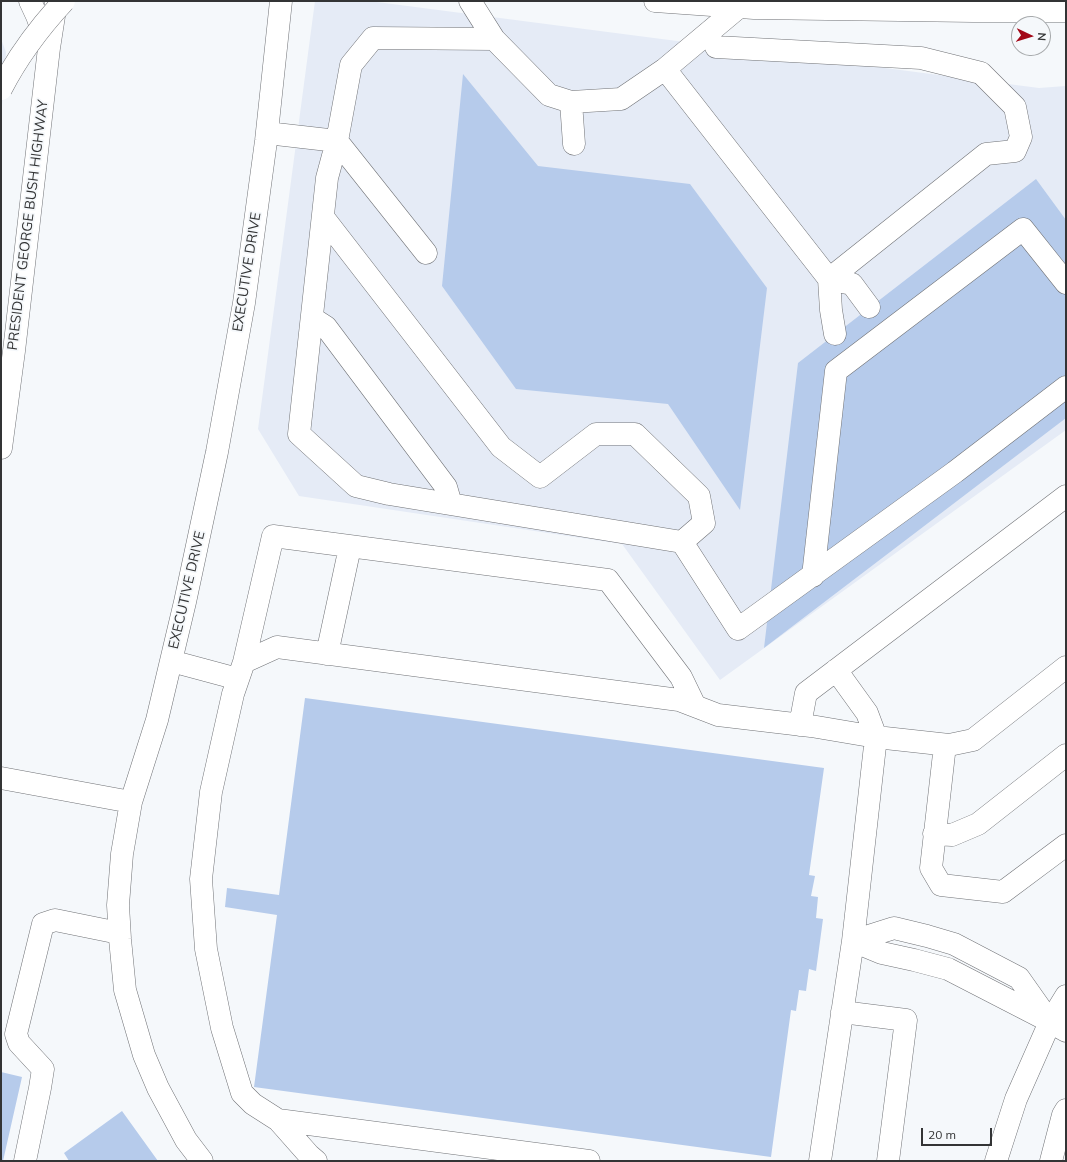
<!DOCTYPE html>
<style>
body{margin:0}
#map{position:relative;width:1067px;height:1162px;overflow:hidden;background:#f5f8fb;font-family:Mulish,sans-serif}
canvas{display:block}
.frame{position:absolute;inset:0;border:2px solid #333435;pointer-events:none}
.north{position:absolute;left:1011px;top:16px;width:40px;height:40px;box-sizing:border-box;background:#f5f8fb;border:1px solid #a7aaac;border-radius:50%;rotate:94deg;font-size:11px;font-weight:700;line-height:16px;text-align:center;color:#333435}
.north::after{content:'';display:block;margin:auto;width:14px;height:18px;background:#a30818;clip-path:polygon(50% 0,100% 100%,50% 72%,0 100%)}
.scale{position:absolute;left:921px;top:1128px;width:71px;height:18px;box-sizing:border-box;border:2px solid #333435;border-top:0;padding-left:5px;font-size:12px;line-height:14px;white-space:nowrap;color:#333435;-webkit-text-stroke:3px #f5f8fb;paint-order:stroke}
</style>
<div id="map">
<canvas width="1067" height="1162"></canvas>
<div class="frame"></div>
<div class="north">N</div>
<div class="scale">20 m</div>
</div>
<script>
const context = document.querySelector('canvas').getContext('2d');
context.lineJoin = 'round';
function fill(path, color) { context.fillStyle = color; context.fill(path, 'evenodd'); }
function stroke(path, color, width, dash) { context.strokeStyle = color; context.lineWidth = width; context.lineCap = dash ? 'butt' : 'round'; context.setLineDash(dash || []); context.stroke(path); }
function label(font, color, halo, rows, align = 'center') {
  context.font = font + ' Mulish,sans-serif'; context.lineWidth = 3.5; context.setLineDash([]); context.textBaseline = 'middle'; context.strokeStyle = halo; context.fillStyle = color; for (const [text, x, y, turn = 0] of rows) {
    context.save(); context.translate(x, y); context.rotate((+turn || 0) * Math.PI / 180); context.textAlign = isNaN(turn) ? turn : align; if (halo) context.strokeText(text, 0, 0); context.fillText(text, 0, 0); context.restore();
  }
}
fill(new Path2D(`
 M315,1H369L1039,88L1066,86V430L720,680L622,544L299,496L258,429Z
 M1,39L6,52L1,119Z`), '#e5ebf6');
fill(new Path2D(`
 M463,74L538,166L690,184L767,288L740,510L668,404L516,389L442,286Z
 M1036,179L1066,220V418L764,648L798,363Z
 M305,698L824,768L809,875L815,876L811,896L818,897L816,918L823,919L816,971L809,969L806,991L799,990L796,1011L791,1010L771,1157L254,1087L277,915L225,907L227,888L279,895Z
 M1,1072L22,1077L3,1161H1Z
 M122,1111L158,1161H69L64,1153Z`), '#b6cbeb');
const minor = new Path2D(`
 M470,1L494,39L549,95L571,102L621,99L665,69L739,7
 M665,69L829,279L986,154L1015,151L1021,137L1015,107L981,73L921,58L716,47
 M571,102L574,144
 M267,133L337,141L327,178L299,434L356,486L389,494L682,542L704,523L699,496L635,434H596L540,477L501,447L323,217
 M426,253L337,141L351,65L373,38L494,39
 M312,318L326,327L446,487L451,504
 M835,334L831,310L829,279L852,284L869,307
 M682,542L738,629L955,472L1066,387
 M813,576L836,371L1023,229L1066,283
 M327,654L350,547
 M171,661L238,679
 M244,662L273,536L608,580L681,677L695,706
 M800,725L806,693L1066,496
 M945,745L931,868L941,885L1003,892L1066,845
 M1,778L131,802
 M934,834L952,835L978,824L1066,755
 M853,941L894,928L927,936L954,944L1019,978L1050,1022
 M853,941L882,953L914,960L948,969L1047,1020
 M842,1012L906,1020L888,1161
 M278,1120L309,1155L316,1161
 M25,1161L40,1088L43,1069L19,1043L16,1034L43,924L55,920L119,933
 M202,1161L186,1140L158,1088L144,1055L125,990L120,939L118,905L122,854L131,802L157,720L185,602L217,452L244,303L266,141L281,1
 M589,1161L278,1120L253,1104L242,1093L222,1028L206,949L201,879L211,792L233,694L244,662L277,647L679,700L718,715L811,726L876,737L949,745L973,740L1066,667
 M820,1161L853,941L876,737L867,713L836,670`);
const major = new Path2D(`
 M30,1L37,16L47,44
 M655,1L754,8L973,11H1066
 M1,448L14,351L49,48L56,3
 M1050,1022L1066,1031
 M996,1161L1016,1099L1050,1022L1066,996
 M1051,1161L1063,1115L1066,1110`);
stroke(minor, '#707276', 23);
stroke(major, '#707276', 23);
stroke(minor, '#fff', 22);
stroke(major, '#fff', 22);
const highwayBridge = new Path2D(`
 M1,89C18,56 39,28 64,1`);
stroke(highwayBridge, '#707276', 23, []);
stroke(highwayBridge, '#fff', 22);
label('14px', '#333435', '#f5f8fb', [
 ["PRESIDENT GEORGE BUSH HIGHWAY",28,225,-83],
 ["EXECUTIVE DRIVE",247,272,-81],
 ["EXECUTIVE DRIVE",187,590,-77]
]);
</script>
